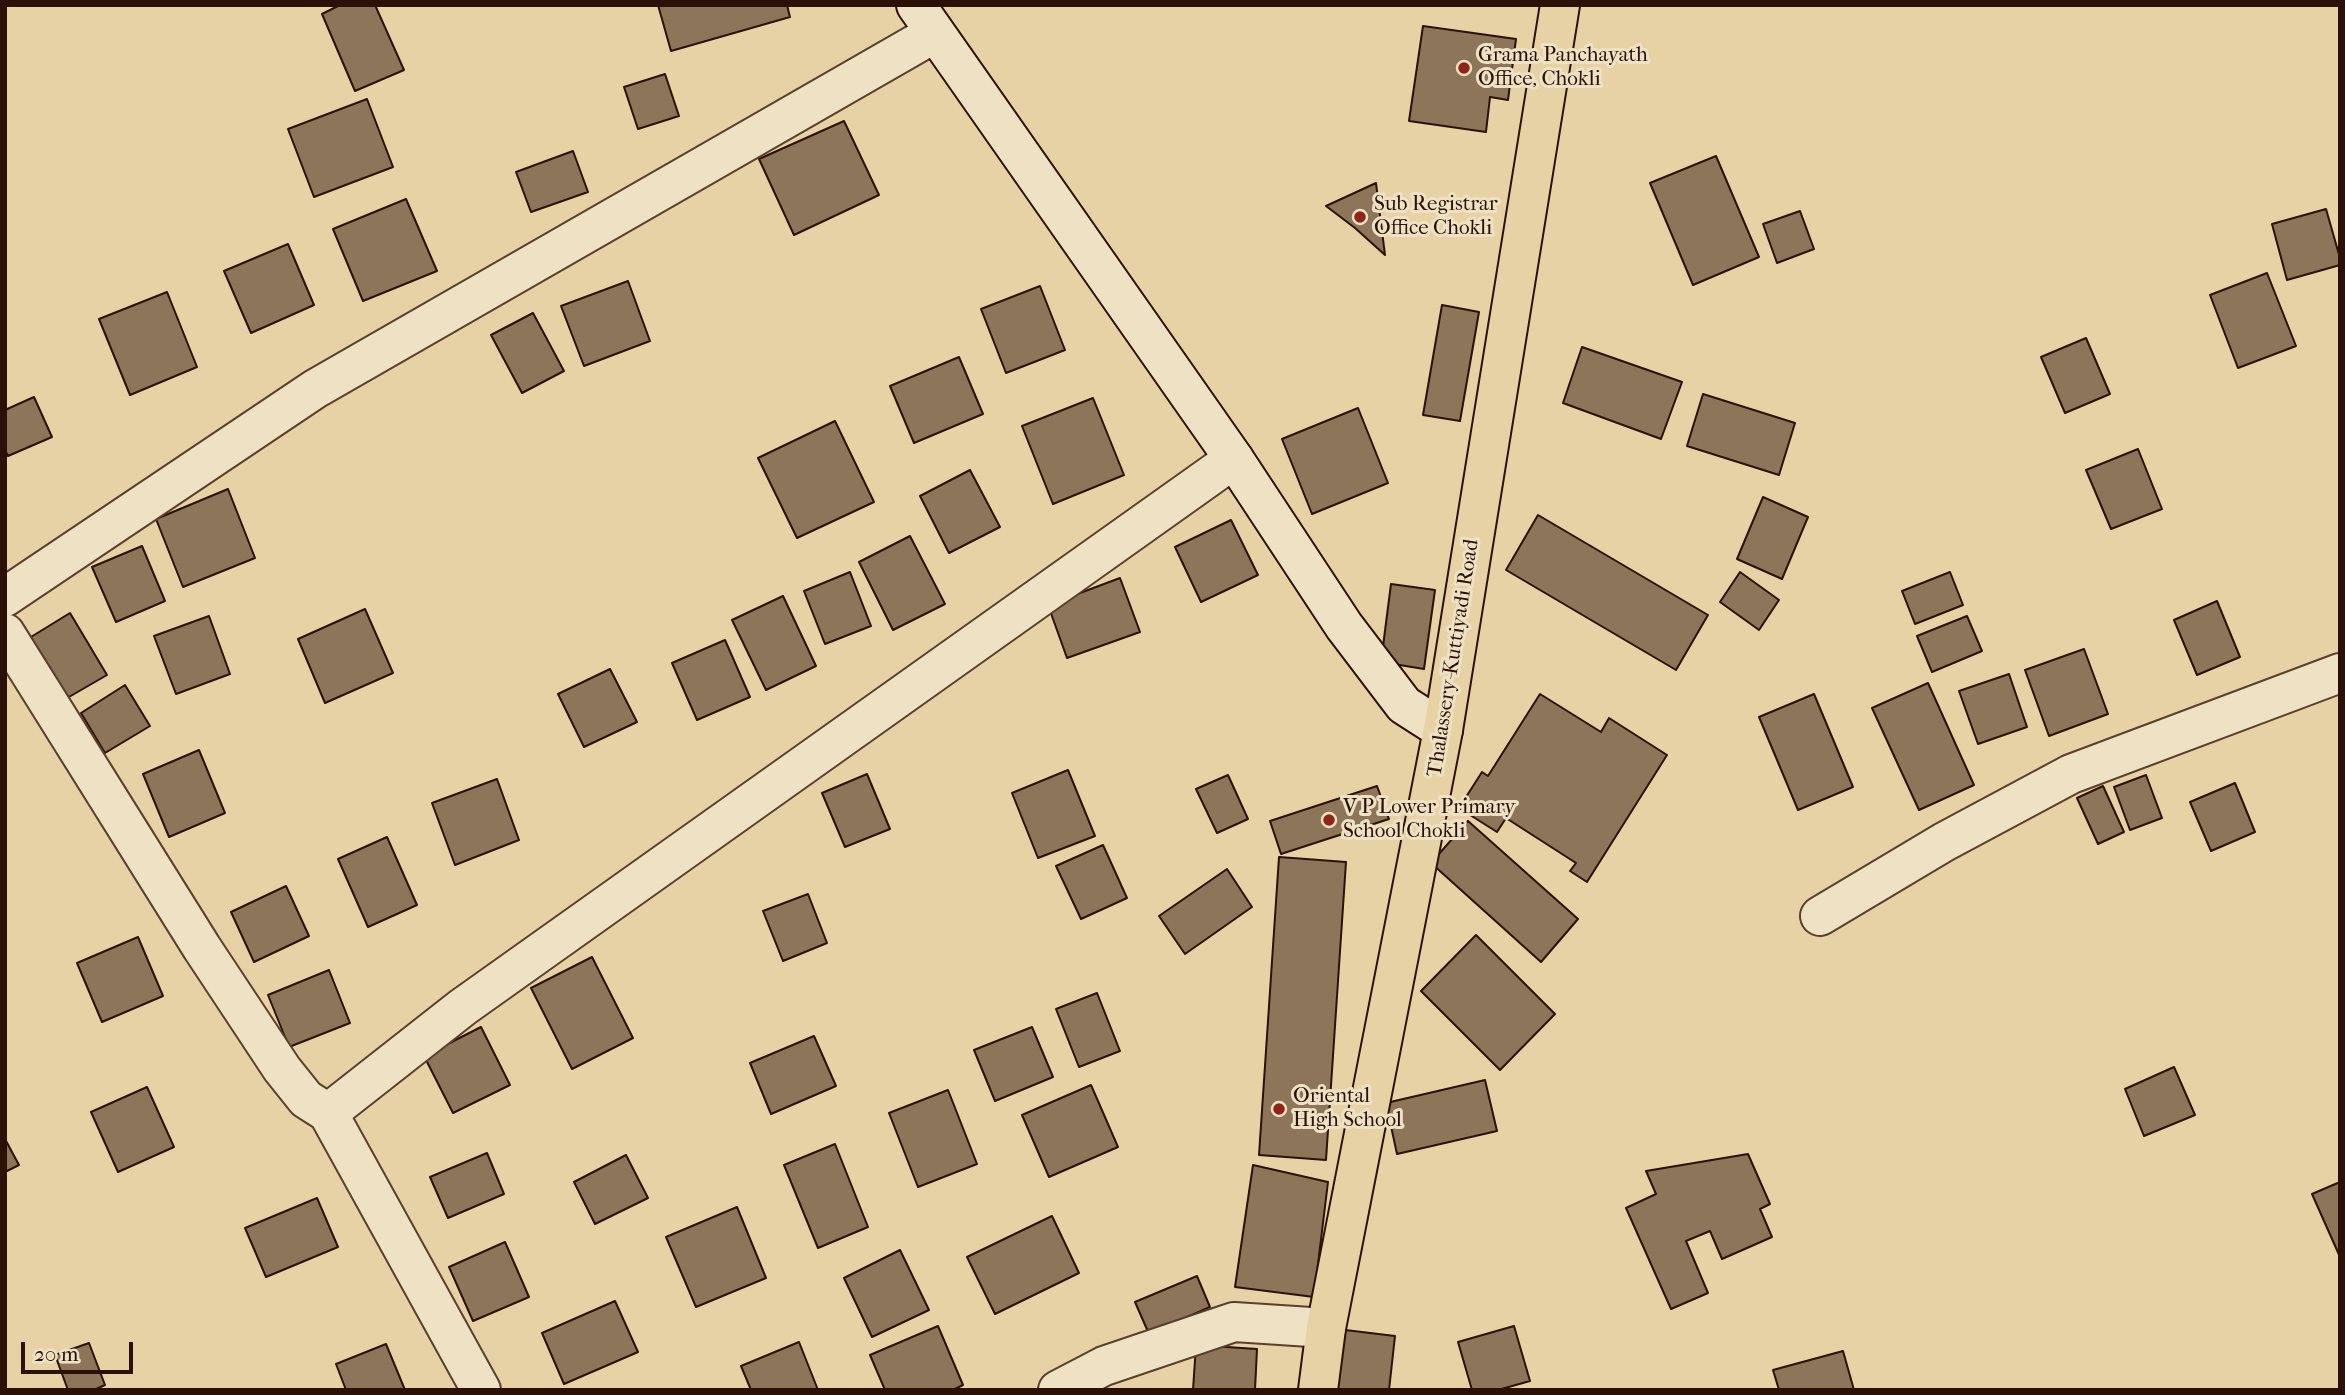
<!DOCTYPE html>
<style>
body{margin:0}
#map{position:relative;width:2345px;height:1395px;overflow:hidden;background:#e7d2a5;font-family:"IM FELL French Canon",serif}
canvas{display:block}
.frame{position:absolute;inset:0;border:7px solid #2a1006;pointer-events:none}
.scale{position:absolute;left:21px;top:1342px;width:112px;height:32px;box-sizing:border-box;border:4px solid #2a1006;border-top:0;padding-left:9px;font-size:21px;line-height:24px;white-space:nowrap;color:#2a1006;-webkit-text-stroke:5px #efe2c4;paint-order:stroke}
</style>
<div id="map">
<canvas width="2345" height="1395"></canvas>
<div class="frame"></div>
<div class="scale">20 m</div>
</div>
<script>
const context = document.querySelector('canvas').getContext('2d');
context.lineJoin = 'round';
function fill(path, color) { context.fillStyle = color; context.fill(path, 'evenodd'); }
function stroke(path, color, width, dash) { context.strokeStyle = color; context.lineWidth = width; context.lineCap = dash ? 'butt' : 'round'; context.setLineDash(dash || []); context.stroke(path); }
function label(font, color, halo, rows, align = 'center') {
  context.font = font + ' "IM FELL French Canon",serif'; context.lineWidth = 6; context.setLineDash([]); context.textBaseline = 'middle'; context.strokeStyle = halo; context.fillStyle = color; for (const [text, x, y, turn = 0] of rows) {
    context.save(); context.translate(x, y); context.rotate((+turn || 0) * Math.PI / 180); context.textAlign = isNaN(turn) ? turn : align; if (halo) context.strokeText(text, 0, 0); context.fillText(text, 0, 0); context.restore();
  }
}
const building = new Path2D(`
 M340,5H375L404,70L355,91L322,14Z
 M658,5H787L790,17L671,51Z
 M1423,26L1516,39L1508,100L1490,97L1486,132L1409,121Z
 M665,74L679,116L638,129L624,87Z
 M367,99L393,167L314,197L288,129Z
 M844,121L879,195L794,235L759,159Z
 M573,151L588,192L531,212L516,172Z
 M1716,156L1759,257L1693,285L1650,183Z
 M1376,183L1385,255L1355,228L1326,206Z
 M406,199L437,271L363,301L333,229Z
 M2326,209L2340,258V265L2287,280L2272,224Z
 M1800,211L1814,249L1777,263L1763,224Z
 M288,244L314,305L251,333L224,271Z
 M2267,273L2296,346L2238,368L2210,295Z
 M628,281L650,341L584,366L561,306Z
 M1040,286L1065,350L1006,373L981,309Z
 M167,292L197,367L130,395L99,319Z
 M1442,305L1479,312L1460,421L1423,415Z
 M533,313L564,371L522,393L491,335Z
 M2086,338L2110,394L2065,413L2041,357Z
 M1582,347L1682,382L1661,439L1563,403Z
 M959,357L983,414L914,443L890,386Z
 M1703,394L1795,423L1779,475L1687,446Z
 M34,397L52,437L8,456L5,450V410Z
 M1093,398L1124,475L1053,504L1022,426Z
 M1358,408L1388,483L1312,514L1282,439Z
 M835,421L874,502L797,538L758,458Z
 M2138,449L2162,509L2111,529L2086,470Z
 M970,470L1000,527L949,553L920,496Z
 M228,489L255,558L183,587L156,519Z
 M1763,497L1808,517L1782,579L1737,559Z
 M1538,515L1708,615L1676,670L1506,570Z
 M1231,520L1258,575L1201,602L1175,547Z
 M910,536L945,604L893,630L859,562Z
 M142,546L165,601L116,622L92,567Z
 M850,572L871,626L825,644L804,591Z
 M1740,572L1779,600L1759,630L1720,602Z
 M1950,572L1963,605L1915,624L1902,591Z
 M1120,578L1140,632L1067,658L1048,605Z
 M1391,584L1435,590L1424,669L1381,662Z
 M783,596L816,666L766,690L732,620Z
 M2217,601L2240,657L2197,675L2174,620Z
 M365,609L393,673L325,703L298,639Z
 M70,613L107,675L62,701L26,640Z
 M209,616L230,674L176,694L154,636Z
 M1967,616L1982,651L1932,672L1917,636Z
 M725,640L750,697L697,720L672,663Z
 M2084,649L2108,714L2049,736L2025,670Z
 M610,669L637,722L584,747L558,694Z
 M2009,674L2027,727L1978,744L1959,691Z
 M1928,683L1974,785L1919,810L1872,708Z
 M125,685L150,726L105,753L81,713Z
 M1540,694L1601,732L1609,718L1667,755L1587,882L1570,871L1576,863L1506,818L1497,832L1459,808L1482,772L1488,776Z
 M1814,694L1853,787L1798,810L1759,717Z
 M199,750L225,813L169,837L143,774Z
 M1068,770L1095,836L1038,858L1012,793Z
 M867,774L890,829L845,847L822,793Z
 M1228,775L1248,819L1217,833L1196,789Z
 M2146,775L2162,818L2130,830L2114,787Z
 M497,779L519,840L455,865L432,803Z
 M2235,783L2255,832L2211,851L2190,802Z
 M1377,786L1389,819L1281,854L1270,821Z
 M2103,786L2124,832L2098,844L2077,798Z
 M1468,821L1578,919L1541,962L1431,863Z
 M387,837L417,905L368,927L338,859Z
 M1103,845L1127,898L1081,919L1056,866Z
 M1279,857L1346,862L1326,1160L1259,1155Z
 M1227,869L1252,907L1185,954L1159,916Z
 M286,886L309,936L254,962L231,912Z
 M808,894L827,943L783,961L763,911Z
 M1476,935L1555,1014L1500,1070L1421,991Z
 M138,937L163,996L102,1022L77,963Z
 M592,957L633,1038L572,1069L531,988Z
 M329,970L350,1023L289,1047L268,995Z
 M1097,993L1120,1051L1079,1067L1056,1009Z
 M481,1027L510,1085L453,1113L424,1056Z
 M1032,1027L1053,1077L995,1101L974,1050Z
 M814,1036L836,1086L771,1114L750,1063Z
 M2174,1067L2195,1115L2144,1136L2125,1089Z
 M1485,1080L1497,1131L1397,1154L1386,1103Z
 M1091,1085L1118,1147L1049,1177L1022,1115Z
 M147,1087L174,1147L118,1172L91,1112Z
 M948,1090L977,1164L918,1187L889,1113Z
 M5,1139L19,1165L5,1172Z
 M835,1144L868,1227L818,1248L784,1165Z
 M487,1153L504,1194L448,1218L430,1177Z
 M1748,1154L1770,1204L1760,1209L1772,1237L1722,1259L1710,1231L1686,1241L1708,1293L1671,1309L1626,1208L1656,1194L1646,1171Z
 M626,1155L648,1198L595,1224L574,1182Z
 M1253,1165L1328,1182L1314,1297L1235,1287Z
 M2340,1182V1257L2312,1194Z
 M317,1198L338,1247L266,1277L245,1228Z
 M737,1207L766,1278L696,1307L666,1237Z
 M1052,1216L1079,1273L995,1314L967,1257Z
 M505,1242L529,1297L473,1321L449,1267Z
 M900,1250L929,1310L872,1337L844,1278Z
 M1197,1276L1210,1307L1149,1334L1135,1302Z
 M615,1301L638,1352L564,1384L542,1333Z
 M938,1326L963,1385L953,1390H885L870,1355Z
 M1514,1326L1530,1381L1498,1390H1472L1458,1342Z
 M1337,1329L1395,1336L1389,1390H1329Z
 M799,1342L818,1390H751L741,1366Z
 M89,1343L105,1385L94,1390H68L55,1355Z
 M386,1344L405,1390H346L336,1364Z
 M1196,1345L1257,1349L1255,1390H1193Z
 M1843,1351L1854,1390H1779L1773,1370Z`);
fill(building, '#8c7559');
stroke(building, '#2a1006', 2);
const minor = new Path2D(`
 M5,597L315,389L935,33
 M5,633L202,948L282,1069L306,1099L328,1113L463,1007L1234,459
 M1820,916L1944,842L2071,774L2340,673
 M328,1113L481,1390
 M1058,1390L1104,1366L1234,1322L1326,1328`);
const secondary = new Path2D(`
 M916,5L1234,459L1344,626L1404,705L1443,730`);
const primary = new Path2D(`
 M1318,1390L1326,1328L1443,730L1560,5`);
stroke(minor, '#59402e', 42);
stroke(secondary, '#2a1006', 42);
stroke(primary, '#2a1006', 42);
stroke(minor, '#efe2c4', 38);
stroke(secondary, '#efe2c4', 38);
stroke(primary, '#e7d2a5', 38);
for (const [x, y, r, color] of [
 [1464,68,7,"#8f2418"],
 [1360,217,7,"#8f2418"],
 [1329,820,7,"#8f2418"],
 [1279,1109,7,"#8f2418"]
]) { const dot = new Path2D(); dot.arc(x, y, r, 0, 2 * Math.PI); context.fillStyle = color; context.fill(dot); stroke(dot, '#efe2c4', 2.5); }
label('21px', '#2a1006', '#efe2c4', [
 ["Grama Panchayath",1478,56],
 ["Office, Chokli",1478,80],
 ["Sub Registrar",1374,205],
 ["Office Chokli",1374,229],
 ["V P Lower Primary",1343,808],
 ["School Chokli",1343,832],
 ["Oriental",1293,1097],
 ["High School",1293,1121]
], 'left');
label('21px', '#2a1006', '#efe2c4', [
 ["Thalassery-Kuttiyadi Road",1454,658,-81]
]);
</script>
